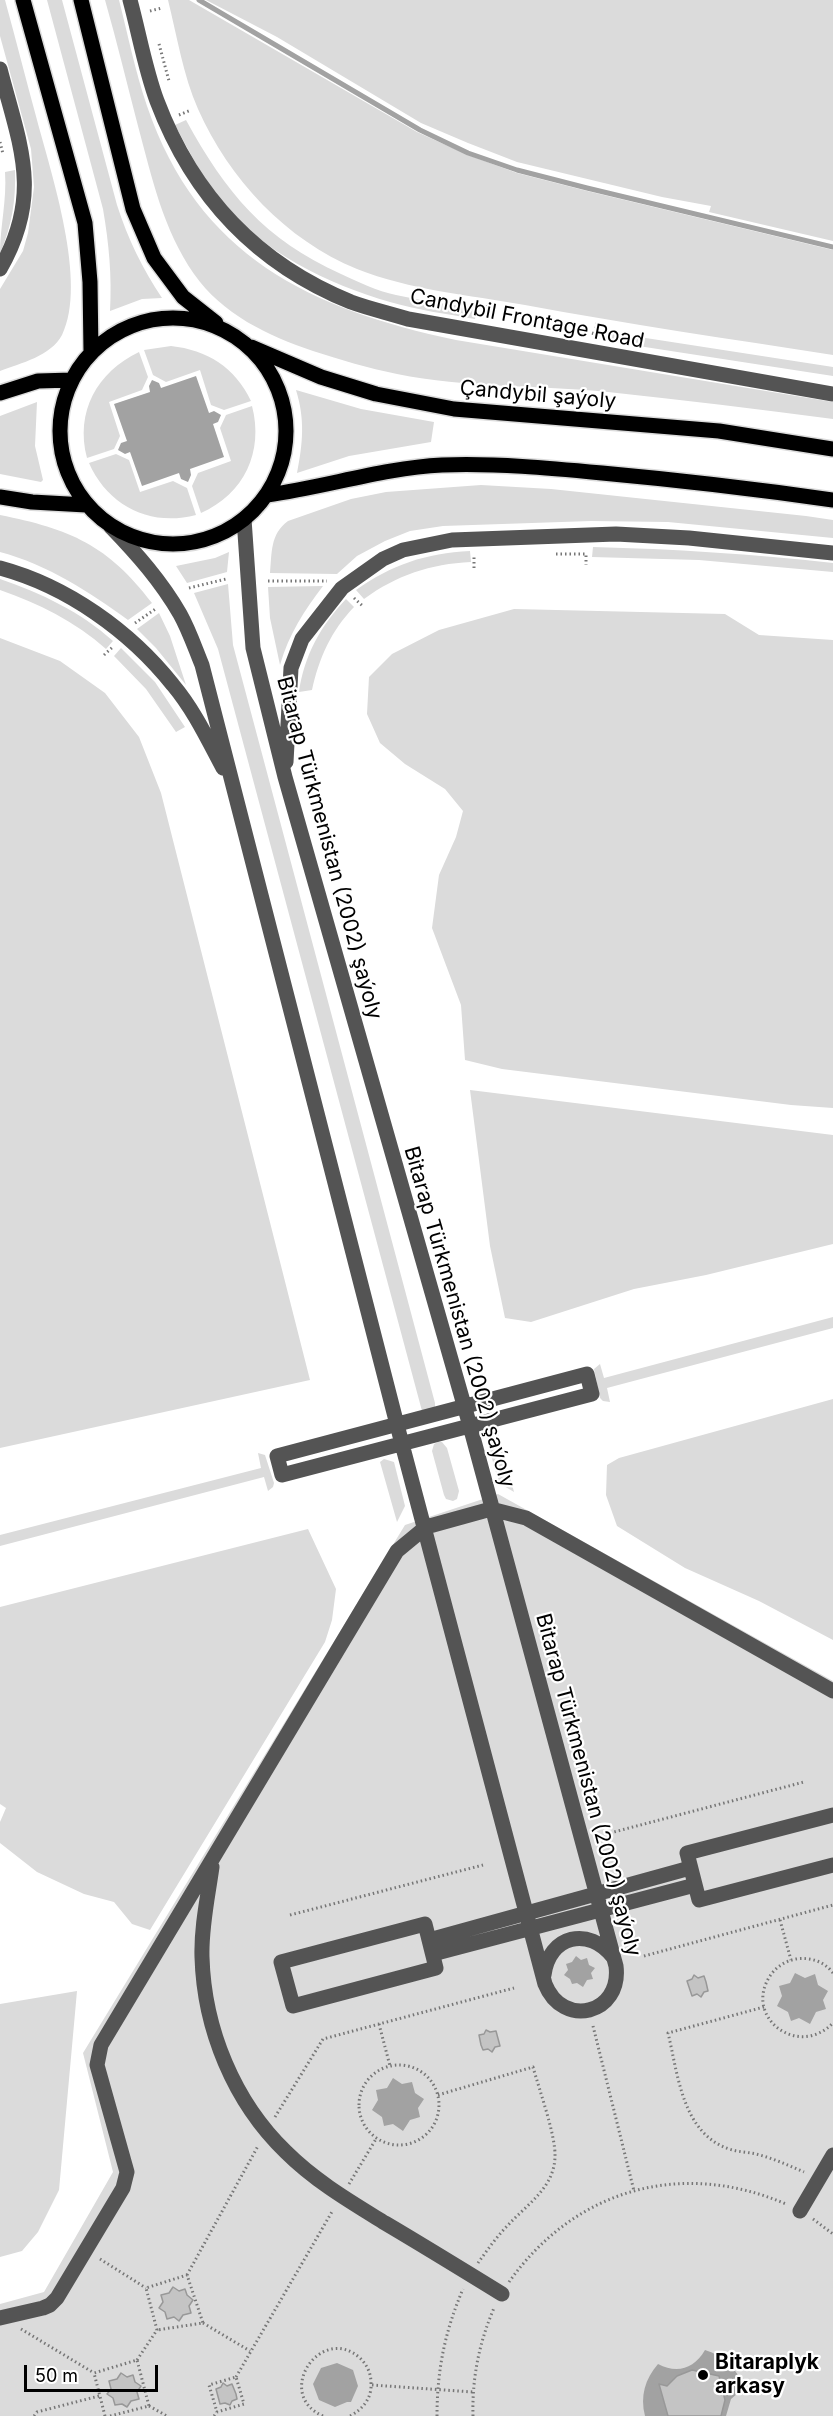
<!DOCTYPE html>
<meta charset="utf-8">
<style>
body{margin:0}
#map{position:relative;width:833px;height:2416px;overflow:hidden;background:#fff;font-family:Inter,sans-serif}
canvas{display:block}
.scale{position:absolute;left:24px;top:2365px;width:134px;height:27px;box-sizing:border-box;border:3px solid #000;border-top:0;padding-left:8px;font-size:18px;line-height:21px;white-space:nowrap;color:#000;-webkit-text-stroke:4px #fff;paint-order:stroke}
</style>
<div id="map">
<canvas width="833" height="2416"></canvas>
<div class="scale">50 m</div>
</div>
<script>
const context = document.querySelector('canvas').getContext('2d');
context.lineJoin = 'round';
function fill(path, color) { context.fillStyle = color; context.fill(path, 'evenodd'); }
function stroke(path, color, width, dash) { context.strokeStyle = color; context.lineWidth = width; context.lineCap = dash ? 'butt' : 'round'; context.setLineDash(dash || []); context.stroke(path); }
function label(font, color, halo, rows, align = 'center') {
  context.font = font + ' Inter,sans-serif'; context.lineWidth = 4.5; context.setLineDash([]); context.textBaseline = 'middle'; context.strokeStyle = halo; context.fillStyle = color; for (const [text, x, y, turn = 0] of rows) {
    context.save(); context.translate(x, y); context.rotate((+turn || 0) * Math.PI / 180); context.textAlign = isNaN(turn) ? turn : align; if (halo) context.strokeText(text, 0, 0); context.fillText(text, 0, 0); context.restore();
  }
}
fill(new Path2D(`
 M0,0H5C16,40 26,80 37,120C51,173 88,283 62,335C51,356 21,363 0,371V289L23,251L28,233L34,187L31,149L0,36Z
 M47,0H62L117,205C128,239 142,268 162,298L142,299L110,311C112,276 109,244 103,209Z
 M105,0H119C128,35 135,71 147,106C198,256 310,309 456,340L833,402V419C758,409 683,400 608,392C538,385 466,388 397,374C368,368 341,360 313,351C268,336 222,314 194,274C163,229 152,178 138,126C127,84 117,42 105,0Z
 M168,0H189L417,132L468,155L517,173L587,191L833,250V355C730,339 627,324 525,305C469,295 410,290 357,269C286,240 229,179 198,109C183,75 177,36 168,0Z
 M206,0H833V241L709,212L711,206L662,197L517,162L468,143L421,123L277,37Z
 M186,120C226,193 264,239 341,274C358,282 377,291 396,295C422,301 450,304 477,309L475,319C447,314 417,310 390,302C327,284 262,252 220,200C202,177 189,151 175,125Z
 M15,170C16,200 12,226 0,253C0,226 7,200 5,172Z
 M607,332L833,367V376L606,341Z
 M171,346C207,350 235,367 251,401L224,410L211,405L200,370L166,382L153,375L144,350Z
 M139,352L148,377L142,390L109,402L120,436L114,449L87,458C75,412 97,372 139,352Z
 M296,390L361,409L434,422L431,442L349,456L297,473C303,443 305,419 296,390Z
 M37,402L35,446L43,480L41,482L0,474V416Z
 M252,406C264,452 244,494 201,513L192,486L198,473L231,461L220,428L226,415Z
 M116,454L129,460L140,492L173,481L187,488L196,515C150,527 108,506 89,463Z
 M481,485L551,489L806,516L833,520V538L668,522L591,521L443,526L410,531L385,541L357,556L337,574L270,573C272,553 270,534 288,521L351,499L386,492Z
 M0,515C70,529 108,545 152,603L128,620C88,591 48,565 0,552Z
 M593,547C673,549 753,554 833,563V572L699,560L592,557Z
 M470,551L471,562C430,564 397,575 364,599L356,590C391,565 426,553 470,551Z
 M229,552L227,572L187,583L176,566L215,558Z
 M0,579C41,593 81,612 113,641L106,649C76,622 38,603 0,590Z
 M228,584L233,645L435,1403V1408L422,1411L218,649L194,593Z
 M323,586C304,611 289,634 280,665L270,618L268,587Z
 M346,599L354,607C331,631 319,658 312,690L299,692C304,656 321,625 346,599Z
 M514,609L725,614L759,635L833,640V1108L791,1105L502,1069L465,1060L461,1005L432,928L439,875L456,837L463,811L445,789L405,764L380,743L367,714L369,677L392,654L439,630Z
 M159,613L170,636L186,685L156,648L137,629Z
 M0,638L60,661L105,693L139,737L161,793L310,1380L0,1448Z
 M121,648L155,682L185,727L176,732L146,689L114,656Z
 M470,1090L833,1135V1244L706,1275L634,1289L531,1322L505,1318L490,1246Z
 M833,1317V1328L607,1388L610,1402L603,1401L600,1398L594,1369L600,1364L604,1378Z
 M833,1399V1640L759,1601L685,1568L617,1526L606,1495L607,1465L619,1458Z
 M497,1429L514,1492L499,1483L487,1441L493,1430Z
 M438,1442H442L447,1448L459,1491L457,1499L453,1501L446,1499L444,1495L432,1451L434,1444Z
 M258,1453L265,1455L274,1483L273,1487L268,1491L264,1477L0,1546V1535L261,1468Z
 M384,1459L394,1462L405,1506L397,1522L380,1462Z
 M498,1494L833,1681V2416H0V2304L44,2292L113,2172L83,2053L405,1525Z
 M308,1529L336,1589L332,1620L325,1642L150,1930L132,1924L114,1902L84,1894L37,1872L0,1843V1822L6,1808L0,1804V1607Z
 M77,1991L59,2190L38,2232L22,2251L0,2257V2004Z`), '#dbdbdb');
fill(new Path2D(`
 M196,376L209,413L214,411L221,415L218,422L213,424L224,457L190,469L191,475L188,482L181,479L179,473L142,486L130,452L125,454L118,450L121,443L127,441L114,404L150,392L149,386L152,380L159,383L161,388Z
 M576,1956L581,1960L587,1958L589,1965L595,1968L591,1973L593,1979L587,1980L583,1987L577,1983L572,1984L570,1979L564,1975L568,1970L566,1964L572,1962Z
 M795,1973L805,1978L815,1974L818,1985L828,1991L823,2000L826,2009L816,2012L810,2024L799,2018L791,2021L788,2012L777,2006L782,1996L779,1986L790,1983Z
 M393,2078L402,2084L412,2082L415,2093L424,2099L418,2108L420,2117L410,2120L403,2131L393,2124L384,2126L382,2117L372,2110L378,2100L376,2090L387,2088Z
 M705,2350C724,2356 737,2368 744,2388L731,2399L726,2416H645C640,2396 645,2379 658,2364C677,2374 694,2369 705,2350Z
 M337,2363L353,2370L358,2386L351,2402H347L335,2407L319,2400L313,2384L321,2368Z`), '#a2a2a2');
stroke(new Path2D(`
 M199,0L420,130L468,153L517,170L587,188L833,247`), '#a2a2a2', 5);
const building = new Path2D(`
 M694,1975L698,1978L704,1976L706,1982L708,1991L704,1992L701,1997L697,1994L692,1996L687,1981L692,1979Z
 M486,2030L490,2032L496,2031L500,2046L495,2047L492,2052L488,2049L483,2050L481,2045L479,2035L484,2034Z
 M173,2287L179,2291L185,2289L187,2295L193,2300L189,2306L191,2313L183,2315L179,2321L174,2317L167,2319L165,2312L159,2308L163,2302L161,2295L169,2293Z
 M692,2370L719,2376L725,2400L721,2416H668L659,2384L667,2386L677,2376Z
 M121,2373L127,2377L133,2375L135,2382L141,2386L137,2392L139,2399L131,2401L127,2407L122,2404L115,2405L113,2398L107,2394L111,2389L109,2381L117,2379Z
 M223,2383L227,2386L232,2384L236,2394L237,2399L232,2401L230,2405L225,2403L220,2404L216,2389L221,2387Z`);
fill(building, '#c4c4c4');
stroke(building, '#989898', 1.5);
const major = new Path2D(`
 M23,0L85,223L90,282L91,352
 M81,0L133,209L154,258L183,297L216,323
 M60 431a113 113 0 1 1 226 0a113 113 0 1 1-226 0Z
 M251,347L321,377L376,394L454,409L719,431L833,449
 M0,393L38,381L72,380
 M267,495C326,487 383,468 442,465C495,463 549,468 602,473C679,480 756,489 833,500
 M0,497L32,502L86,505`);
stroke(major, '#dbdbdb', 18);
stroke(new Path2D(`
 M150,11L162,8
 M159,44L169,81
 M179,115L191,110
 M0,142L3,154
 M486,305V317
 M592,333L595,334L597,323
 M556,554H586V565
 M474,568V555
 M268,581H327
 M189,588L226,579
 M354,598L364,607
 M135,623L157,608
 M104,655L114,646
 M610,1833L804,1782
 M290,1915L483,1865
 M780,1920L791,1960
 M644,1956L833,1905
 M833,1973C824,1961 810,1957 796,1959C785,1961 776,1967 770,1976C743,2017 798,2059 833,2023
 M764,2007L668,2033C678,2074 682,2133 729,2149C738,2152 747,2152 756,2154C772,2158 788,2165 804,2172
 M379,2024L390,2066
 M593,2026L634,2191
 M359 2105a40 40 0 1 1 80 0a40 40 0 1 1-80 0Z
 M438,2095L533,2067C539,2089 556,2136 555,2157C554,2187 529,2203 510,2223C498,2235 488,2249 478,2263
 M275,2117L323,2039L514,1988
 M349,2184L376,2139
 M813,2219L833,2234
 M100,2259L146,2288
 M187,2275L258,2146
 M509,2282C575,2189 681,2159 786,2204
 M203,2323L250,2351
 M21,2329L94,2373
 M137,2360L157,2330L146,2288L187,2275L203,2323L157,2330
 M236,2377L333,2210
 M372,2385L473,2392
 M149,2406L167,2416
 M34,2416L37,2412L99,2396
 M105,2416L94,2373L137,2360L149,2406L110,2416
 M214,2416L217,2412L244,2404L236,2377L209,2385L217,2412
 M323,2416C273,2394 321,2323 360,2358C367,2365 371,2373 371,2383C372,2398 363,2409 350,2416
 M437,2416C437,2370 445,2331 463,2289
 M473,2416C472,2378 479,2343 494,2308`), '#767676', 3, [1.5, 3]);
stroke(new Path2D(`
 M130,0C139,33 145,69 157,101C193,196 257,264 351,302C370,309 389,313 408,319L833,394
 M0,69C20,146 43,194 0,269
 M111,527C137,554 161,581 180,614C189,630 195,648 202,665L402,1444L545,1984C563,2029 622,2014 616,1966L470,1426L285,777L253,648L244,519
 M0,568C67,586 130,631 173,685C194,710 208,740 223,768
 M286,762L291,668L302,639L342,588L383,559L403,550L452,540L616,534L689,538L833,553
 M587,1374L592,1394L282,1475L277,1456Z
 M833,1815L687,1853L699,1900L833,1865
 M212,1867C208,1896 201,1927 202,1957C204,2029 234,2102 286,2152C315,2181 351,2202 385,2223C424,2246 463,2270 502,2294
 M425,1924L436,1968L293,2006L281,1962Z
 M429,1940L690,1868
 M433,1954L695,1885
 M544,1975C549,1935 589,1926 613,1957
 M800,2211L833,2155
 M0,2318L43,2308L50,2305L57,2298L123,2188L127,2172L97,2065L101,2045L397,1551L426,1527L491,1509L526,1518L833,1691`), '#545454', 15);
stroke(major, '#000', 15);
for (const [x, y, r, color] of [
 [703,2375,6,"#000"]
]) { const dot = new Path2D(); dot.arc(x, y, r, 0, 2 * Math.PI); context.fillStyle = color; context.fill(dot); stroke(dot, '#fff', 2); }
label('21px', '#000', '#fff', [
 ["Candybil Frontage Road",527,319,11],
 ["Çandybil şaýoly",538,395,5],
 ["Bitarap Türkmenistan (2002) şaýoly",329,848,75],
 ["Bitarap Türkmenistan (2002) şaýoly",459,1317,74],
 ["Bitarap Türkmenistan (2002) şaýoly",588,1785,75]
]);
label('bold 21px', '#000', '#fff', [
 ["Bitaraplyk",715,2363],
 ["arkasy",715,2387]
], 'left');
</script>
